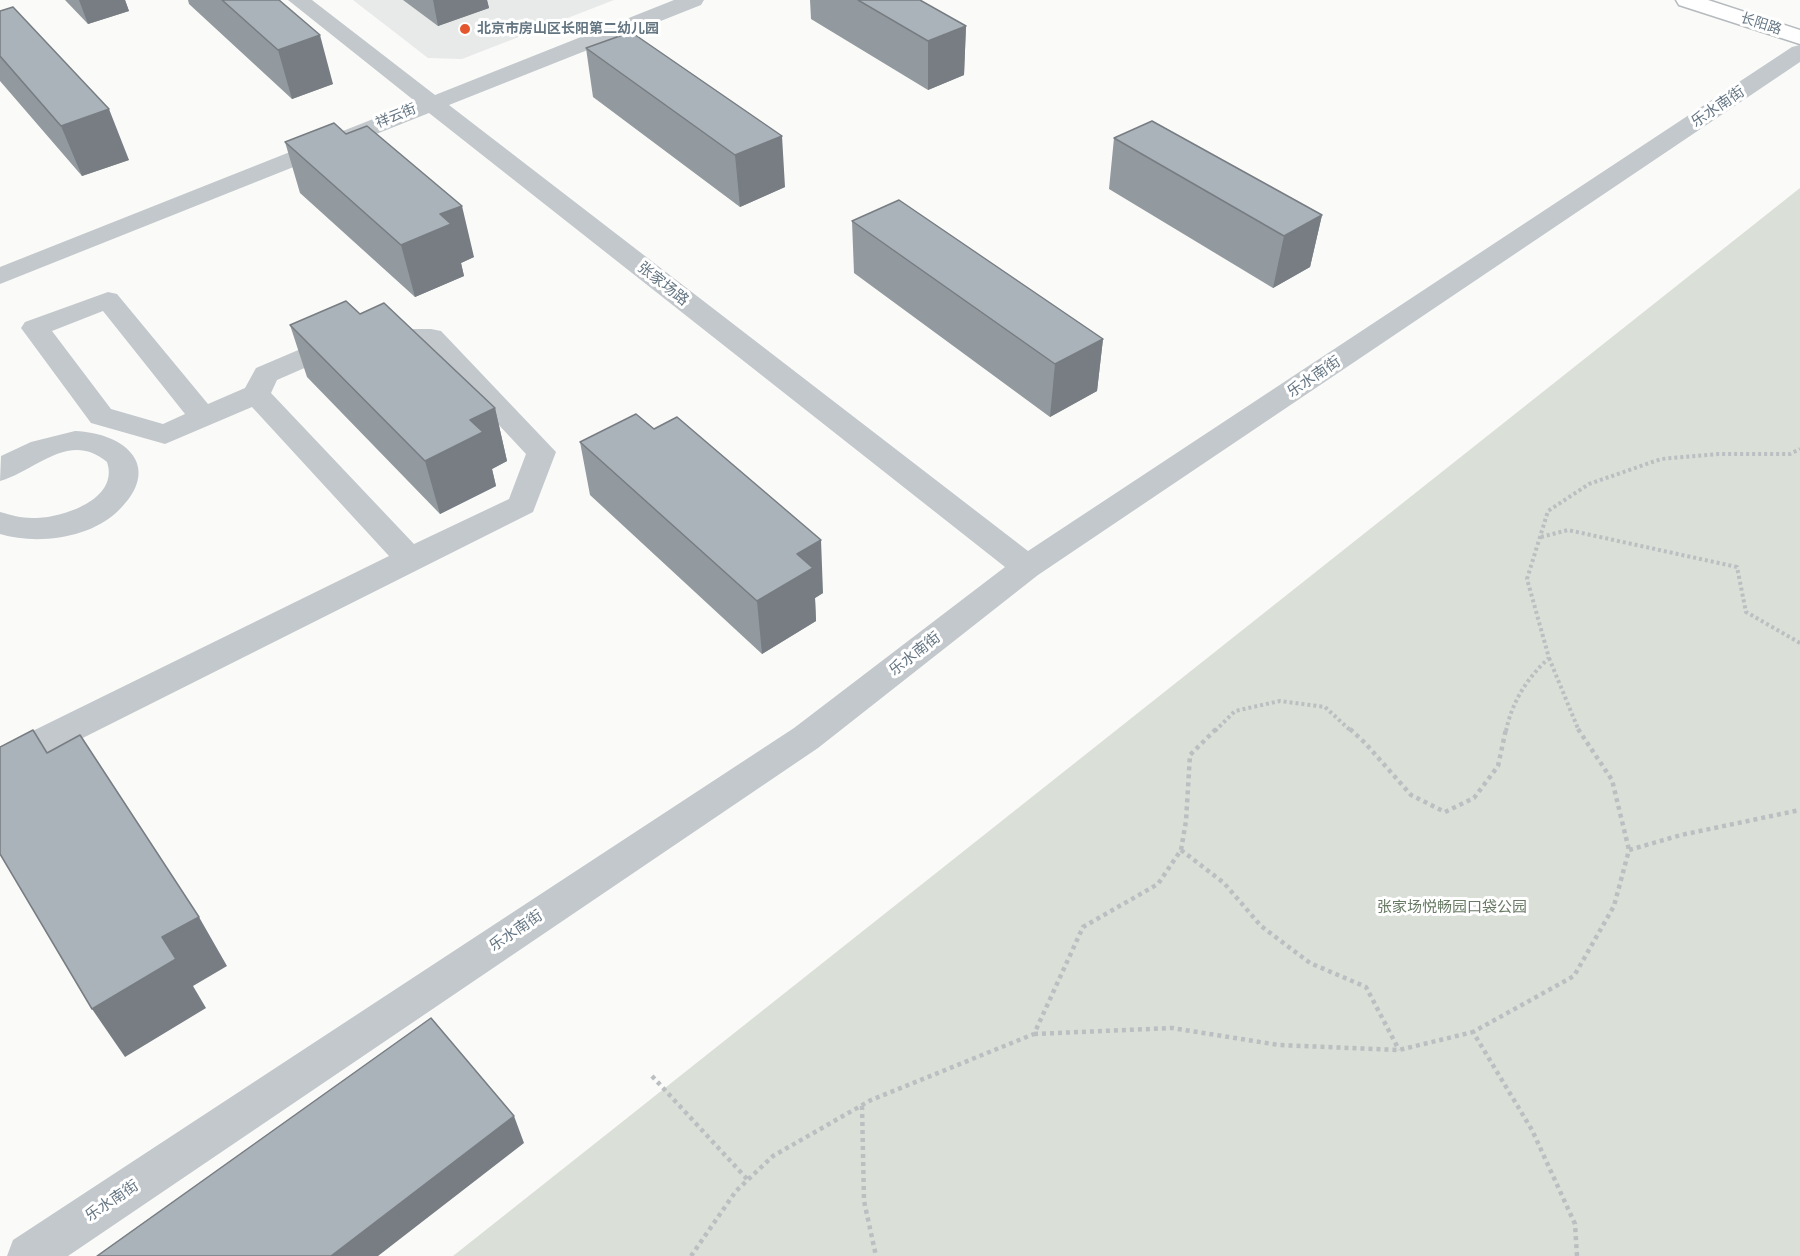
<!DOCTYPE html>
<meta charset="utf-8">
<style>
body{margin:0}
canvas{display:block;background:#fafaf8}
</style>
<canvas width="1800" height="1256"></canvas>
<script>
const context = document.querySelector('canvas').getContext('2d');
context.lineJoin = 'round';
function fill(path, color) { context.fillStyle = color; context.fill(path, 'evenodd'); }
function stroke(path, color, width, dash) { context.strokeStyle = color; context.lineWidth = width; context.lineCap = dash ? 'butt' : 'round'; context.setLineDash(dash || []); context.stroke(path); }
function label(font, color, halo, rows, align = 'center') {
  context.font = font + ' "Work Sans","Noto Sans SC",sans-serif'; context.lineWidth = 6; context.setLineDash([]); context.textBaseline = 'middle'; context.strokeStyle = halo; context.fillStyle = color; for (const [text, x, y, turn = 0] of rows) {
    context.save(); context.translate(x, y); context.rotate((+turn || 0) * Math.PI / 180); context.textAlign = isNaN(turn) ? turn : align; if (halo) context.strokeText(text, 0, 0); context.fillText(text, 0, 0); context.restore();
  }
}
fill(new Path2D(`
 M353,0H614L462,59L428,58Z`), '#e8e9e9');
fill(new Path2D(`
 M1800,188V1256H453Z`), '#dadfd7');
const major = new Path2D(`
 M1676,0H1708L1800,30V44L1679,5Z`);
stroke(major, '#b5babe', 3);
stroke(new Path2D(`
 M1541,537L1568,530L1737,567L1746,612L1800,643
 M1549,658L1579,731
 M1215,731L1235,711L1280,701L1325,707L1351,731
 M1506,731C1512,702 1527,678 1549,658L1527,579L1548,511L1589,484L1661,459L1718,454H1790L1800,449`), '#bbbfc2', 4, [3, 3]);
stroke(new Path2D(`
 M1350,729L1365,743L1411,795L1445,812L1474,798L1498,766L1506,729
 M1578,729L1612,780L1629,850
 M1181,850L1224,883L1261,926L1310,963L1366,987L1399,1050
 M1034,1034L1172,1028L1279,1045L1399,1050L1473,1032
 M652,1076L748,1180
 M862,1106L864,1201L876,1256
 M691,1256L736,1191L773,1156L871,1100L1034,1034L1083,927L1158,884L1181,850L1186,821L1190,755L1216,729
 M1577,1256L1575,1224L1532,1130L1473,1032L1574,976L1614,906L1629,850L1681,835L1800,810`), '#bbbfc2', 4.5, [4, 4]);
fill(new Path2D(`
 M288,0H312L435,95L674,0H704L701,5L449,105L1028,551L1792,47L1800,45V62L1038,575L818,748L68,1256H7L13,1240L794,728L1005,567L429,113L0,284V267L416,102Z
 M108,292L117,294L208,404L245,388L256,368L343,331L353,329H431L441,331L556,452L533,512L13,773L0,777V747L389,556L252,407L165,444L91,423L21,328L25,322ZM103,311L185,414L163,424L111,409L52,331ZM357,345H424L526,454L509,499L414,544L271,393L277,380Z
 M75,431C126,433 164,467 118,511C89,539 36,545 0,534V512C11,515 21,518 32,518C60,519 120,500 107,462C69,430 36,471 0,481L1,456L31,442Z`), '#c3c8cc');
fill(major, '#fff');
fill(new Path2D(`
 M65,0H125L129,11L88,24Z
 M188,0H279L333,84L292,99L189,4Z
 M403,0H487L489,8L438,26Z
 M810,0H920L966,26L964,75L928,90L811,19Z
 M0,11L129,160L82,176L0,81Z
 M586,48L785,187L740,207L593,97Z
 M346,134L474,257L461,263L464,276L415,297L300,193L285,142Z
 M1114,138L1322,215L1310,267L1273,288L1109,189Z
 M852,221L1103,339L1097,391L1050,417L854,273Z
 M360,314L495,408L507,461L492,469L496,486L440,514L307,377L290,325Z
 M580,442L823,593L815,598L816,621L762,654L590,495Z`), '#929a9f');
fill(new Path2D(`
 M79,0H125L129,11L88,24Z
 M433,0H487L489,8L438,26Z
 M966,26L964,75L928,90V41Z
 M320,35L333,84L292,99L278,50Z
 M109,109L129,160L82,176L61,126Z
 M782,136L785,187L740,207L735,155Z
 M462,206L474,257L461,263L464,276L415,297L401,245L440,214Z
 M1322,215L1310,267L1273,288L1284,236Z
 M1103,339L1097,391L1050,417L1055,364Z
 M495,408L507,461L492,469L496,486L440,514L425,461L470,420Z
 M821,540L823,593L815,598L816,621L762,654L757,601L797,554Z
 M199,917L227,966L193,986L206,1008L125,1057L92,1009L162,937Z
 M514,1116L524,1143L378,1256H331Z`), '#777d82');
const building = new Path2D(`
 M222,0H279L320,35L278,50Z
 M858,0H920L966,26L928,41Z
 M13,7L109,109L61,126L0,56V11Z
 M631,32L782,136L735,155L586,48Z
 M1152,121L1322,215L1284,236L1114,138Z
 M334,123L346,134L367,126L462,206L440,214L451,224L401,245L285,142Z
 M899,200L1103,339L1055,364L852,221Z
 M346,301L360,314L384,303L495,408L470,420L483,432L425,461L290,325Z
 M636,414L654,429L677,417L821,540L797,554L813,568L757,601L580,442Z
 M33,730L47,753L80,735L199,917L162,937L176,959L92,1009L0,854V747Z
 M431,1018L514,1116L331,1256H97Z`);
fill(building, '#aab3b9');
stroke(building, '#777d82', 1.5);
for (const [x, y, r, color] of [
 [465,29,6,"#e4572e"]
]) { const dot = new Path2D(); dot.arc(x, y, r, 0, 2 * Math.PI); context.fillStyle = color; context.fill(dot); stroke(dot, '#fff', 2); }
label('14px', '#657683', '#fff', [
 ["长阳路",1761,24,18],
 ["祥云街",396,116,-22]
]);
label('bold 14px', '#657683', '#fff', [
 ["北京市房山区长阳第二幼儿园",477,29]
], 'left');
label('15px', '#657683', '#fff', [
 ["乐水南街",1718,107,-34],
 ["张家场路",663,284,38],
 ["乐水南街",1314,377,-34],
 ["乐水南街",915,654,-38],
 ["乐水南街",516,931,-34],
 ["乐水南街",112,1201,-34]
]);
label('15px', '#687a64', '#fff', [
 ["张家场悦畅园口袋公园",1452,908]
]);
</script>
